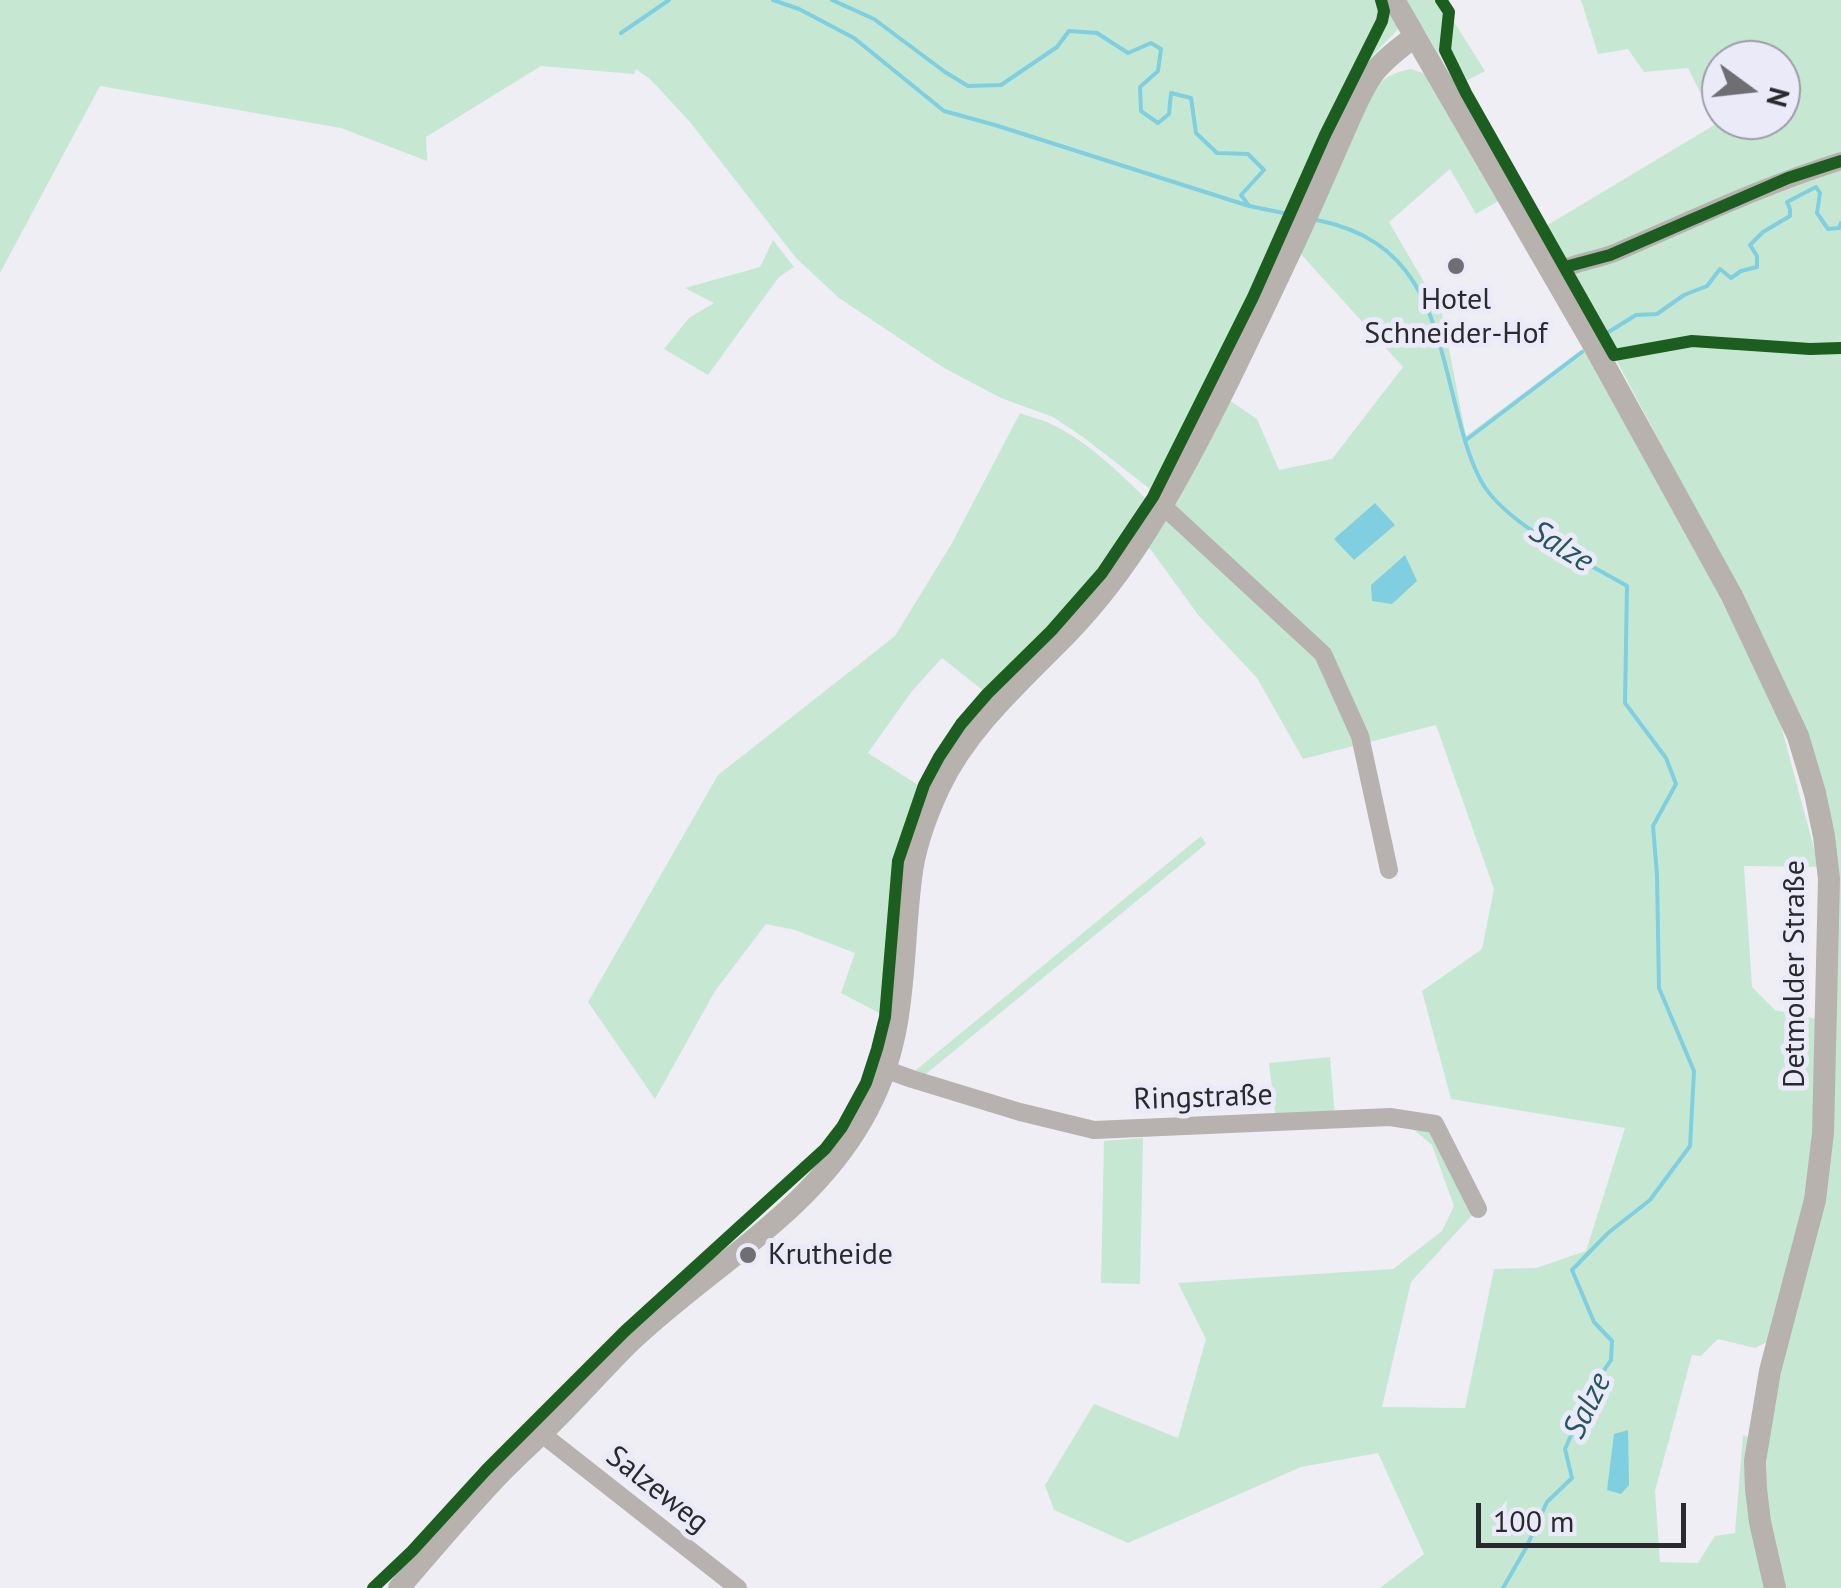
<!DOCTYPE html>
<meta charset="utf-8">
<style>
body{margin:0}
#map{position:relative;width:1841px;height:1588px;overflow:hidden;background:#eeeef4;font-family:"PT Sans",sans-serif}
canvas{display:block}
.north{position:absolute;left:1701px;top:40px;width:100px;height:100px;box-sizing:border-box;background:#ebeaf8;border:2px solid #9d9da7;border-radius:50%;rotate:105deg;font-size:28px;font-weight:700;line-height:40px;text-align:center;color:#29292e}
.north::after{content:'';display:block;margin:auto;width:35px;height:45px;background:#6e6e73;clip-path:polygon(50% 0,100% 100%,50% 72%,0 100%)}
.scale{position:absolute;left:1476px;top:1503px;width:210px;height:45px;box-sizing:border-box;border:5px solid #29292e;border-top:0;padding-left:12px;font-size:30px;line-height:35px;white-space:nowrap;color:#29292e;-webkit-text-stroke:8px #ebeaf8;paint-order:stroke}
</style>
<div id="map">
<canvas width="1841" height="1588"></canvas>
<div class="north">N</div>
<div class="scale">100 m</div>
</div>
<script>
const context = document.querySelector('canvas').getContext('2d');
context.lineJoin = 'round';
function fill(path, color) { context.fillStyle = color; context.fill(path, 'evenodd'); }
function stroke(path, color, width, dash) { context.strokeStyle = color; context.lineWidth = width; context.lineCap = dash ? 'butt' : 'round'; context.setLineDash(dash || []); context.stroke(path); }
function label(font, color, halo, rows, align = 'center') {
  context.font = font + ' "PT Sans",sans-serif'; context.lineWidth = 10; context.setLineDash([]); context.textBaseline = 'middle'; context.strokeStyle = halo; context.fillStyle = color; for (const [text, x, y, turn = 0] of rows) {
    context.save(); context.translate(x, y); context.rotate((+turn || 0) * Math.PI / 180); context.textAlign = isNaN(turn) ? turn : align; if (halo) context.strokeText(text, 0, 0); context.fillText(text, 0, 0); context.restore();
  }
}
fill(new Path2D(`
 M0,0H1390L1404,23L1374,54L1337,127L1290,235L1159,496L1083,437L1053,417L1001,398L944,368L839,298L796,258L690,122L650,79L636,69L634,74L541,66L426,137L427,161L341,128L100,86L0,273Z
 M1402,0H1440L1485,71L1458,85L1422,26L1415,23Z
 M1581,0H1841V1588H1781L1767,1516L1766,1431L1819,1212L1821,789L1689,498L1546,226L1716,124L1688,68L1644,72L1628,49L1598,54ZM1721,60H1781V120H1721Z
 M1411,69L1426,74L1500,200L1476,214L1450,169L1389,222L1442,313L1466,436L1585,347L1727,605L1775,703L1819,867L1744,866L1752,987L1775,1010L1821,1020L1807,1191L1771,1340L1755,1348L1718,1339L1701,1356L1692,1355L1655,1491L1660,1562L1698,1563L1715,1536L1735,1533L1743,1435L1751,1438L1768,1588H1380L1424,1554L1378,1453L1301,1467L1128,1543L1054,1510L1045,1485L1094,1404L1178,1438L1206,1339L1178,1283L1393,1269L1442,1231L1454,1206L1432,1145L1404,1121L1431,1129L1475,1212L1411,1282L1382,1407L1465,1408L1494,1269L1536,1268L1586,1251L1625,1128L1451,1099L1422,991L1482,949L1494,889L1436,725L1303,759L1257,678L1199,616L1148,546L1229,400L1257,419L1279,470L1332,459L1403,367L1300,253L1375,88C1386,76 1395,72 1411,69Z
 M773,240L794,267L779,277L708,375L664,349L689,318L714,303L685,288L760,267Z
 M1020,413C1030,417 1041,419 1051,424C1087,441 1119,472 1147,500L1099,570L1049,627L985,692L942,658L912,691L868,753L918,785L896,860L883,1015L841,993L855,953L795,930L766,924L715,991L655,1099L588,1002L718,775L895,636L952,543Z
 M1201,836L1206,844L921,1078L911,1074Z
 M1330,1057L1335,1117L1276,1121L1269,1063Z
 M1143,1138L1140,1284L1101,1283L1104,1141Z`), '#c6e8d2');
fill(new Path2D(`
 M1375,503L1395,525L1354,560L1334,539Z
 M1405,555L1417,581L1392,604L1372,601L1371,585Z
 M1628,1430L1629,1485L1621,1494L1607,1490L1614,1434Z`), '#7fcfe0');
stroke(new Path2D(`
 M773,0L799,9L854,38L944,111L995,125L1249,206
 M832,0L874,19L945,72L968,86L1001,85L1057,47L1069,31L1097,33L1128,53L1151,43L1161,49L1158,71L1140,87L1141,111L1158,123L1169,114L1171,93L1191,98L1196,133L1217,153L1248,154L1264,170L1241,195L1249,206L1298,216
 M621,33L669,0
 M1317,220C1425,242 1434,323 1458,415C1464,438 1471,465 1484,486C1512,528 1583,560 1627,586L1625,703L1666,758L1676,784L1653,826L1657,875L1659,988L1694,1071L1690,1146L1650,1200L1608,1233L1572,1270L1594,1322L1612,1341L1611,1360L1592,1388L1565,1449L1572,1478L1547,1502L1526,1548L1503,1588
 M1607,333L1636,315L1657,314L1684,295L1707,286L1720,269L1731,278L1741,271L1757,267V256L1750,245L1763,232L1790,216V209L1787,202L1816,187L1820,193L1817,213L1828,229L1839,228L1841,223
 M1466,440L1582,352`), '#7fcfe0', 4);
stroke(new Path2D(`
 M1551,274C1572,262 1595,261 1617,252C1691,220 1764,185 1841,161
 M1162,505L1323,654L1360,736L1389,870
 M887,1070L912,1079L1020,1112L1094,1130L1390,1117L1435,1124L1478,1209
 M542,1434L738,1588`), '#b7b2af', 18);
stroke(new Path2D(`
 M1394,0L1593,344L1732,596L1798,736L1815,793L1824,836L1829,879L1823,1133L1815,1200L1770,1371L1755,1461L1756,1489L1760,1522L1775,1588
 M399,1588C430,1552 461,1515 494,1480C513,1459 535,1441 555,1420C580,1395 603,1369 628,1344C705,1270 808,1215 862,1120C909,1039 900,967 911,879C914,849 926,816 939,788C968,727 1020,682 1067,634C1097,603 1125,566 1148,529C1203,439 1247,343 1292,248C1310,210 1326,172 1343,134C1352,114 1360,92 1373,74C1384,59 1401,47 1415,36`), '#b7b2ae', 22);
stroke(new Path2D(`
 M1441,0L1449,12L1445,50L1466,93L1614,355L1692,341L1810,349L1841,348
 M1565,267L1610,255L1788,178L1841,161
 M373,1588L412,1551L487,1469L625,1331L825,1149L842,1127L866,1083L877,1049L885,1017L898,861L924,785L939,757L961,724L987,694L1051,631L1102,573L1153,497L1253,297L1325,135L1382,21L1384,11L1381,0`), '#1b5e20', 12);
for (const [x, y, r, color] of [
 [1456,266,10,"#6e6e73"],
 [748,1255,10,"#6e6e73"]
]) { const dot = new Path2D(); dot.arc(x, y, r, 0, 2 * Math.PI); context.fillStyle = color; context.fill(dot); stroke(dot, '#ebeaf8', 4); }
label('30px', '#29292e', '#ebeaf8', [
 ["Hotel",1456,300],
 ["Schneider-Hof",1456,334],
 ["Krutheide",768,1255,"left"]
]);
label('30px', '#29292e', '#ebeaf8', [
 ["Detmolder Straße",1795,974,-90],
 ["Ringstraße",1203,1098,-2],
 ["Salzeweg",657,1490,38]
]);
label('italic 32px', '#265760', '#ebeaf8', [
 ["Salze",1561,547,32],
 ["Salze",1588,1406,-64]
]);
</script>
